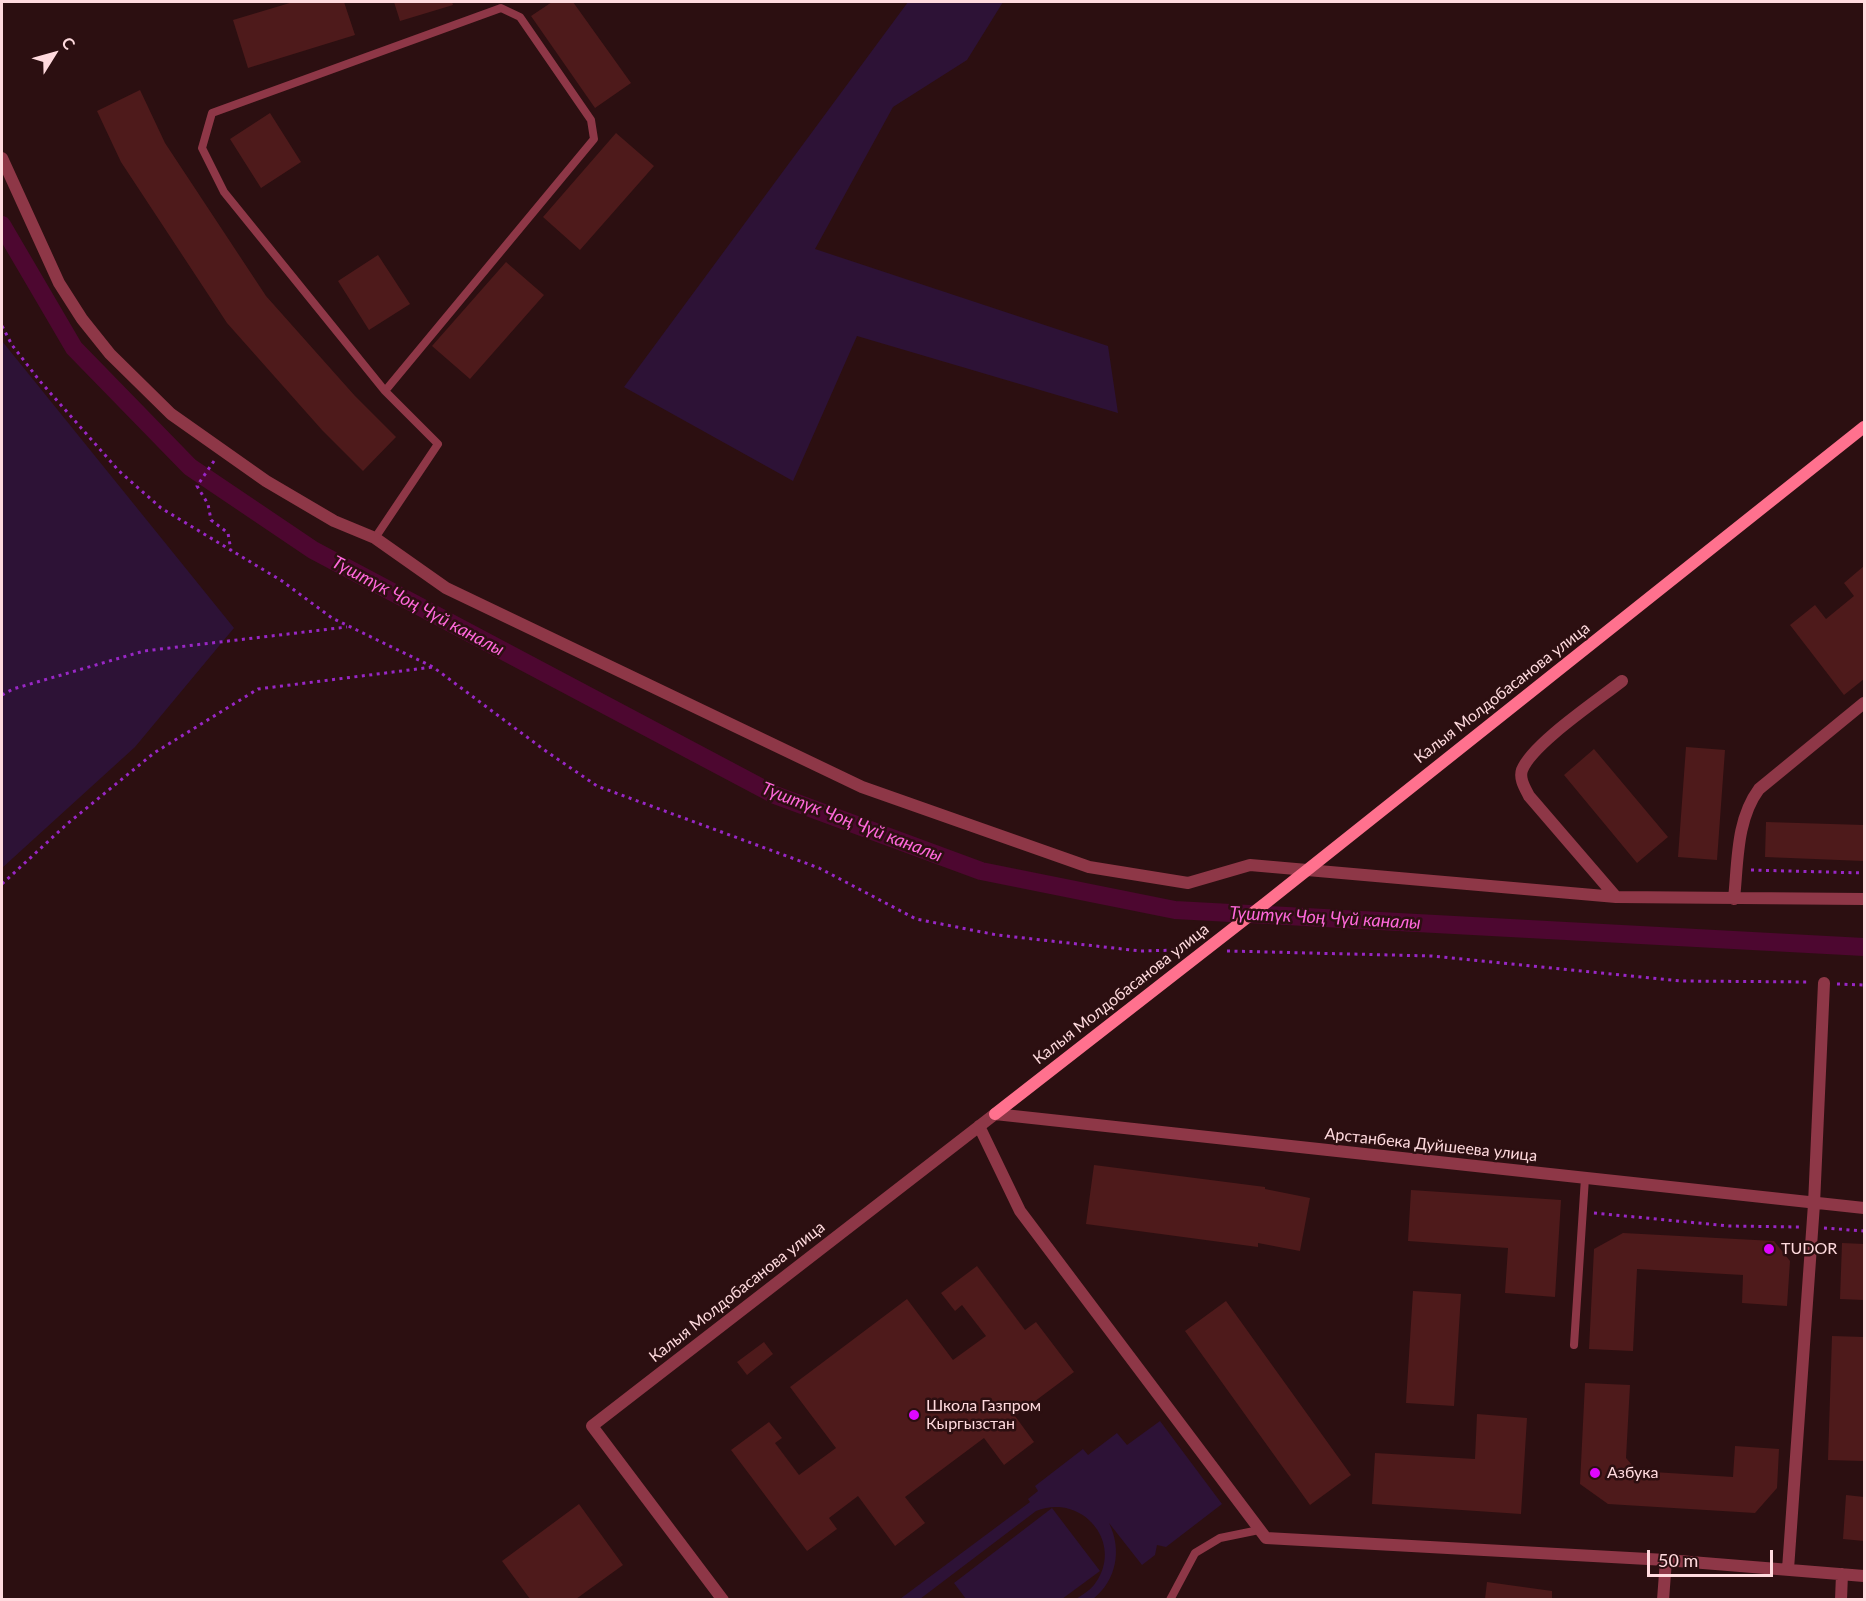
<!DOCTYPE html>
<meta charset="utf-8">
<style>
body{margin:0}
#map{position:relative;width:1866px;height:1601px;overflow:hidden;background:#2c0f11;font-family:Lato,sans-serif}
canvas{display:block}
.frame{position:absolute;inset:0;border:3px solid #ffdade;pointer-events:none}
.north{position:absolute;left:24px;top:24px;width:60px;height:60px;-webkit-text-stroke:4px #2c0f11;paint-order:stroke;rotate:53deg;font-size:16px;font-weight:700;line-height:24px;text-align:center;color:#ffdade}
.north::after{content:'';display:block;margin:auto;width:21px;height:27px;background:#ffdade;clip-path:polygon(50% 0,100% 100%,50% 72%,0 100%)}
.scale{position:absolute;left:1647px;top:1550px;width:126px;height:27px;box-sizing:border-box;border:3px solid #ffdade;border-top:0;padding-left:8px;font-size:18px;line-height:21px;white-space:nowrap;color:#ffdade;-webkit-text-stroke:4px #2c0f11;paint-order:stroke}
</style>
<div id="map">
<canvas width="1866" height="1601"></canvas>
<div class="frame"></div>
<div class="north">С</div>
<div class="scale">50 m</div>
</div>
<script>
const context = document.querySelector('canvas').getContext('2d');
context.lineJoin = 'round';
function fill(path, color) { context.fillStyle = color; context.fill(path, 'evenodd'); }
function stroke(path, color, width, dash) { context.strokeStyle = color; context.lineWidth = width; context.lineCap = dash ? 'butt' : 'round'; context.setLineDash(dash || []); context.stroke(path); }
function label(font, color, halo, rows, align = 'center') {
  context.font = font + ' Lato,sans-serif'; context.lineWidth = 5; context.setLineDash([]); context.textBaseline = 'middle'; context.strokeStyle = halo; context.fillStyle = color; for (const [text, x, y, turn = 0] of rows) {
    context.save(); context.translate(x, y); context.rotate((+turn || 0) * Math.PI / 180); context.textAlign = isNaN(turn) ? turn : align; if (halo) context.strokeText(text, 0, 0); context.fillText(text, 0, 0); context.restore();
  }
}
fill(new Path2D(`
 M908,2H1003L967,60L893,107L815,249L1108,346L1118,413L857,336L793,481L624,387Z
 M2,341L234,628L135,747L2,868Z
 M1160,1421L1222,1504L1166,1547L1157,1545L1155,1555L1142,1565L1109,1523C1122,1549 1117,1580 1093,1599H1076C1082,1595 1089,1591 1094,1585C1126,1544 1082,1492 1036,1511L920,1599H900L1030,1502L1028,1499L1038,1491L1035,1486L1083,1449L1088,1455L1117,1433L1127,1445Z
 M1052,1508L1100,1571L1062,1599H966L954,1583Z`), '#2d1236');
stroke(new Path2D(`
 M2,225L74,348L190,467L313,550L775,795L981,871L1175,910L1864,947`), '#4d0730', 18);
fill(new Path2D(`
 M293,2H344L355,35L248,68L233,20Z
 M394,2H452L453,5L400,21Z
 M552,2H573L631,83L595,108L531,16Z
 M140,90L165,143L266,296L355,396L396,437L363,471L322,430L227,323L121,162L97,111Z
 M270,113L301,162L261,188L230,139Z
 M616,133L654,166L580,250L543,217Z
 M378,255L410,304L369,330L338,281Z
 M506,262L544,295L470,379L432,346Z
 M1864,566V679L1844,695L1790,625L1815,605L1826,619L1854,596L1844,583Z
 M1686,747L1725,750L1717,860L1678,857Z
 M1594,749L1668,837L1637,863L1564,775Z
 M1766,822L1864,825V861L1765,857Z
 M1094,1165L1265,1187V1189L1310,1198L1300,1251L1258,1243V1247L1086,1224Z
 M1411,1190L1561,1200L1555,1297L1505,1293L1508,1248L1408,1241Z
 M1623,1233L1774,1241L1790,1261L1787,1306L1742,1303L1743,1275L1637,1269L1633,1351L1589,1349L1594,1249Z
 M1842,1243L1864,1244V1300L1840,1299Z
 M977,1266L1025,1330L1036,1322L1074,1372L1015,1416L1034,1442L1004,1465L984,1438L905,1497L925,1523L895,1546L858,1496L829,1518L837,1529L807,1551L731,1450L769,1422L782,1438L775,1443L799,1475L836,1448L790,1387L907,1299L953,1360L986,1336L962,1305L955,1311L941,1293Z
 M1413,1291L1461,1294L1454,1406L1406,1403Z
 M1226,1301L1351,1475L1310,1505L1185,1331Z
 M1832,1336L1864,1337V1461L1828,1460Z
 M764,1342L773,1354L747,1375L737,1362Z
 M1585,1383L1630,1385L1626,1458L1637,1471L1733,1477L1735,1446L1779,1449L1777,1488L1755,1513L1608,1504L1580,1484Z
 M1477,1414L1527,1418L1521,1514L1372,1504L1375,1453L1475,1459Z
 M1846,1495L1864,1497V1541L1843,1539Z
 M579,1504L623,1565L576,1599H530L502,1561Z
 M1487,1582L1552,1591V1599H1485Z`), '#4e1a1b');
stroke(new Path2D(`
 M2,326L12,345L39,380L119,471L161,508L282,581L332,618L433,667L543,749L597,786L819,868L916,919L997,935L1140,951L1181,950
 M214,461L197,486L208,504L211,520L228,533L231,551
 M2,695L13,689L144,651L347,627
 M1751,870L1864,873
 M2,884L67,824L154,753L258,689L433,667
 M1227,951L1432,956L1681,981L1810,982
 M1837,984L1864,985
 M1594,1213L1729,1226L1800,1227
 M1824,1228L1864,1231`), '#9827c5', 3, [3, 4.5]);
stroke(new Path2D(`
 M375,538L438,444L385,391L594,139L591,120L520,17L501,8L212,113L202,148L224,192L385,391
 M1574,1345L1585,1178
 M1170,1600L1195,1553L1220,1538L1259,1530`), '#8e3747', 8);
stroke(new Path2D(`
 M2,158L59,283L82,319L110,354L171,414L266,481L334,521L375,538L446,588L862,787L1089,867L1188,883L1250,865L1616,897L1864,899
 M1616,897L1529,796C1525,788 1519,779 1522,770C1532,744 1598,700 1622,681
 M1734,899C1738,862 1736,820 1759,789L1864,703
 M979,1126L1020,1211L1266,1538L1666,1560L1864,1576
 M1788,1569L1814,1204L1824,983
 M723,1600L592,1426L995,1114L1864,1208
 M1663,1600L1666,1560
 M1841,1600L1842,1574`), '#8e3747', 12);
stroke(new Path2D(`
 M995,1114L1267,902L1864,427`), '#ff718e', 12);
for (const [x, y, r, color] of [
 [1769,1249,6,"#df06ff"],
 [914,1415,6,"#df06ff"],
 [1595,1473,6,"#df06ff"]
]) { const dot = new Path2D(); dot.arc(x, y, r, 0, 2 * Math.PI); context.fillStyle = color; context.fill(dot); stroke(dot, '#2c0f11', 2); }
label('16px', '#ffdade', '#2c0f11', [
 ["Калыя Молдобасанова улица",1502,693,-38],
 ["Калыя Молдобасанова улица",1121,994,-38],
 ["Арстанбека Дуйшеева улица",1431,1145,6],
 ["Калыя Молдобасанова улица",737,1292,-38]
]);
label('16px', '#ffdade', '#2c0f11', [
 ["TUDOR",1781,1249],
 ["Школа Газпром",926,1406],
 ["Кыргызстан",926,1424],
 ["Азбука",1607,1473]
], 'left');
label('italic 18px', '#ff68db', '#2c0f11', [
 ["Түштүк Чоң Чүй каналы",418,606,28],
 ["Түштүк Чоң Чүй каналы",852,822,21],
 ["Түштүк Чоң Чүй каналы",1325,918,3]
]);
</script>
